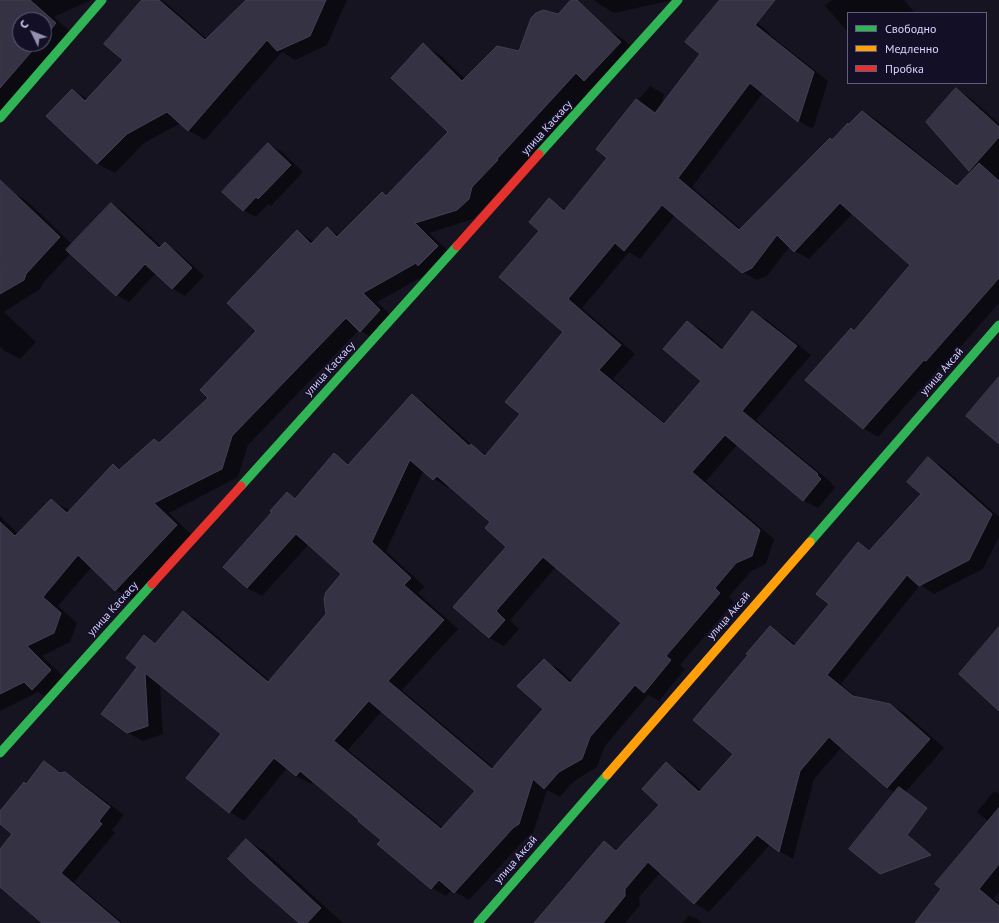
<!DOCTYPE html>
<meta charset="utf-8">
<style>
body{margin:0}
#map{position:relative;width:999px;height:923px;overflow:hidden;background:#161421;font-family:"PT Sans",sans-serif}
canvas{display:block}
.legend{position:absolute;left:847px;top:12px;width:140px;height:72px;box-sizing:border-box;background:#130f26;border:1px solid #625e7d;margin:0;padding:5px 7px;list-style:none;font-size:12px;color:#d9d4ff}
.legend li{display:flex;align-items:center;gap:8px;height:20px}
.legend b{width:20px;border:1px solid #625e7d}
.north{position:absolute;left:12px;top:12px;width:40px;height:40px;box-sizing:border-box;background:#130f26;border:1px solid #625e7d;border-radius:50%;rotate:313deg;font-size:11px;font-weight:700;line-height:16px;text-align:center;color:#d9d4ff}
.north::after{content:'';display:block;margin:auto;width:14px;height:18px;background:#9591b1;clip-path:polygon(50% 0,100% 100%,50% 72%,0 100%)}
</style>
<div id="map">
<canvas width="999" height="923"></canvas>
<ul class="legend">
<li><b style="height:5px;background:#30b455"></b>Свободно</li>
<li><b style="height:5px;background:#ff9f0a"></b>Медленно</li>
<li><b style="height:5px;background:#e5322d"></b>Пробка</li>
</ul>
<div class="north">С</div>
</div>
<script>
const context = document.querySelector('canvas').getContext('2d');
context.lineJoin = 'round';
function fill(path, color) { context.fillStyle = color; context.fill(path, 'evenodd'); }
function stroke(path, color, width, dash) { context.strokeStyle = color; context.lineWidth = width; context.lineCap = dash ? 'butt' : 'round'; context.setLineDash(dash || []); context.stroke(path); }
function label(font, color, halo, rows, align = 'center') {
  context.font = font + ' "PT Sans",sans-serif'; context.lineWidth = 3; context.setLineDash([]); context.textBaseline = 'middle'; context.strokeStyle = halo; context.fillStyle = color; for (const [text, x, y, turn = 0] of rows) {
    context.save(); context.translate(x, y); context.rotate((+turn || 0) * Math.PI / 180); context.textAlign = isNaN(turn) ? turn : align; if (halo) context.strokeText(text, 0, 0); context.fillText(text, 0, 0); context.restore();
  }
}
fill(new Path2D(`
 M0,0H91L54,17L73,34L0,116ZM20,20H44V44H20Z
 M143,0H162L166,3L207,39L246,0H347L327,45L295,60L282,52L205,140L188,130L181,123L144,143L115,173L98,164L48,116L73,90L88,99L124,60Z
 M595,0H673L614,13L599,4Z
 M721,0H726L738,7L770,33L769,34L828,81L813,129L798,121L763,93L692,187L741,229L863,112L877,120L959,186L972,173L927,122L956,89L970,98L999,123V303L941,369L939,368L878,437L863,428L855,331L912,265L853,213L809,259L795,251L790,246L767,276L757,280L742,272L675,215L640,259L629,252L582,308L635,354L613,379L666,424L702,380L687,322L702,330L724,349L752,312L767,320L811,355L756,420L832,483L831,484L835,488L818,508L803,500L738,444L706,481L774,539L766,564L751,571L729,597L734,602L680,665L685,669L659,701L648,695L605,746L597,767L574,781L560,797L547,790L533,833L528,836L469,900L452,890L446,896L432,888L360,820L314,781L311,784L296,776L287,768L244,821L230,812L187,777L222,734L160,684L163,734L143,741L128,733L144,637L156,644L184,612L198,620L270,681L327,615L342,573L309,544L262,596L247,588L273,512L287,494L296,499L335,455L350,464L412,395L426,404L473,446L487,455L522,414L564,332L540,230L549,200L566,210L608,158L597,149L650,86L664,94L661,107L701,54ZM424,470L434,479L448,488L450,486L491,522L507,547L454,607L489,638L504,646L519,629L510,620L556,567L623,623L573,682L559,669L544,661L545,709L494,768L402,690L458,629L418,593L425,587L386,551ZM382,711L476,791L443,828L348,750Z
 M832,0H904L915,13H848V32L825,6Z
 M607,29L623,39L636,51L473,219L429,233L453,255L431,272L377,302L395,319L376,340L359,330L248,445L238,477L169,513L192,535L132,599L116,590L92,567L58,606L77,623L70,642L42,656L66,679L48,698L38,692L0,711V516L18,534L52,500L70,511L113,466L121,470L155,440L160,443L209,398L258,331L297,231L314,242L327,228L340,236L382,193L387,196L449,132L423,45L439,54L465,79L519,52Z
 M268,144L281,151L303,172L271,206L268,204L256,217L243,210Z
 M11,192L27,201L73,245L111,204L123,211L162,247L165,244L177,251L204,276L185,296L173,289L156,273L129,302L116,295L71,253L43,283L40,289L4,312L36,342L20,359L3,350L0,346V203Z
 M929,459L943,467L999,517V537L983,569L934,594L920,585L841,684L859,699L890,705L905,713L944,748L902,796L887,788L842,747L814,779L793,859L779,851L770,844L754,863L709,912L694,903L661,872L639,897L640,905L625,923H534L539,916L540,917L604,842L618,850L661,805L666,764L681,772L702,791L734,753L750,655L770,627L785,636L796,645L830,603L858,543L871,551L922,493Z
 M45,762L63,773H65L79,781L124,815L112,830L115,833L74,882L122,922L121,923H43L0,886V850L14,834L0,823V813L27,784Z
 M994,791L999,794V892L994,899L999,903V923H916L943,889L989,822L977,812Z
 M246,841L263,850L343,923H301Z
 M689,915L699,920L702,923H682Z`), '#0007');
const building = new Path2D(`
 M0,0H30L56,23L44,38V20H20V44H38L0,88Z
 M142,0H159L205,40L246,0H326L310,36L277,51L267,40L188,131L167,112L127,134L97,164L46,116L72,89L85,101L123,60L104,44Z
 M571,0H577L621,42L584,81L576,73L497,159L498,160L472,187L469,199L457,210L415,223L438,246L418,266L416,263L363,293L380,310L360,332L346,318L232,436L222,469L154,503L177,525L115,591L78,555L43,597L61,613L54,633L27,646L51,670L32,690L24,682L0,694V522L15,536L51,499L67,513L113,464L119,470L154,439L159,443L208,398L200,390L256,331L227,303L297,230L311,244L327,227L337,237L382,192L386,196L448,132L391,78L423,43L462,81L497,46L519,51L531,18L536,13L543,10L558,14Z
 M720,0H775L755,25L814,72L798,122L750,83L678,178L739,230L830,138L832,140L848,123V125L862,111L957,186L979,163L999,181V278L926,361L924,360L863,429L805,380L851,328L854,331L910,265L840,203L794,252L777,235L752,268L742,273L662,205L624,251L615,243L568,299L621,345L599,370L664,424L701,381L663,349L687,321L722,350L752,311L797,346L742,411L818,474L817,475L821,479L803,501L725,435L692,472L760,530L752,556L736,563L715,588L720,593L666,656L671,660L644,693L635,685L590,737L582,759L559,772L544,789L533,779L519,824L513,828L454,893L439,880L431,889L377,844L381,840L358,821L359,820L300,771L296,776L274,758L229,813L186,778L221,734L145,673L148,726L127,733L101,714L137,667L126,658L144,635L155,644L183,611L268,682L326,614L324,599L326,592L341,574L296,534L247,588L223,567L272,512L270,511L287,492L295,499L334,453L348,465L412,394L469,446L471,444L485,456L520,414L505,402L563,332L499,277L539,231L529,222L549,198L564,211L607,158L596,149L636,99L655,113L700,54L685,42ZM410,460L433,480L437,476L490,522L485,528L506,547L453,607L489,638L505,620L496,611L543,557L621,623L570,683L544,659L517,686L543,709L492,769L388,681L444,620L404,585L411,578L372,542ZM369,701L475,791L441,829L334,741Z
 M956,88L999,127V137L969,171L926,122Z
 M268,143L291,165L258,199L256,197L243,211L222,192Z
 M0,180L60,237L26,274L24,280L0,294Z
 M111,203L159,248L165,242L192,268L172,289L145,264L116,296L66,250Z
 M999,377V444L966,416Z
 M928,457L992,514L969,560L919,586L907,575L827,675L853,696L890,704L930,739L887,788L829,737L800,771L779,852L757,835L739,855L694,904L648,862L625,889V896L603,923H534L604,841L616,851L659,805L642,789L666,762L699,792L733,754L693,720L748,655L746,654L770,626L794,646L829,604L816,594L858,542L869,551L921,494L907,482Z
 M999,627V711L959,674Z
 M44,761L60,773L65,772L110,807L99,821L102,824L61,873L120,923H42L0,887V849L12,834L0,824V811L24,782L26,784Z
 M899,787L927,808L907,835L931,855L880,874L849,849Z
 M999,808V864L979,889L999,906V923H915L941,889L935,884Z
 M246,839L321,908L307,923H299L249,879L228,859Z`);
fill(building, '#343243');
stroke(building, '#433f54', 1);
stroke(new Path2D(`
 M0,118L102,0
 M539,154L678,0
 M241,486L457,246
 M810,542L999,325
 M0,753L152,584
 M478,923L607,775`), '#30b455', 9);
stroke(new Path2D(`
 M607,775L810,542`), '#ff9f0a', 9);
stroke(new Path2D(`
 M457,246L539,154
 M152,584L241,486`), '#e5322d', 9);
label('11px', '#d9d4ff', '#130f26', [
 ["улица Каскасу",547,128,-48],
 ["улица Каскасу",330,369,-48],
 ["улица Аксай",942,372,-49],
 ["улица Каскасу",113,609,-48],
 ["улица Аксай",729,616,-49],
 ["улица Аксай",516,860,-49]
]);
</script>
